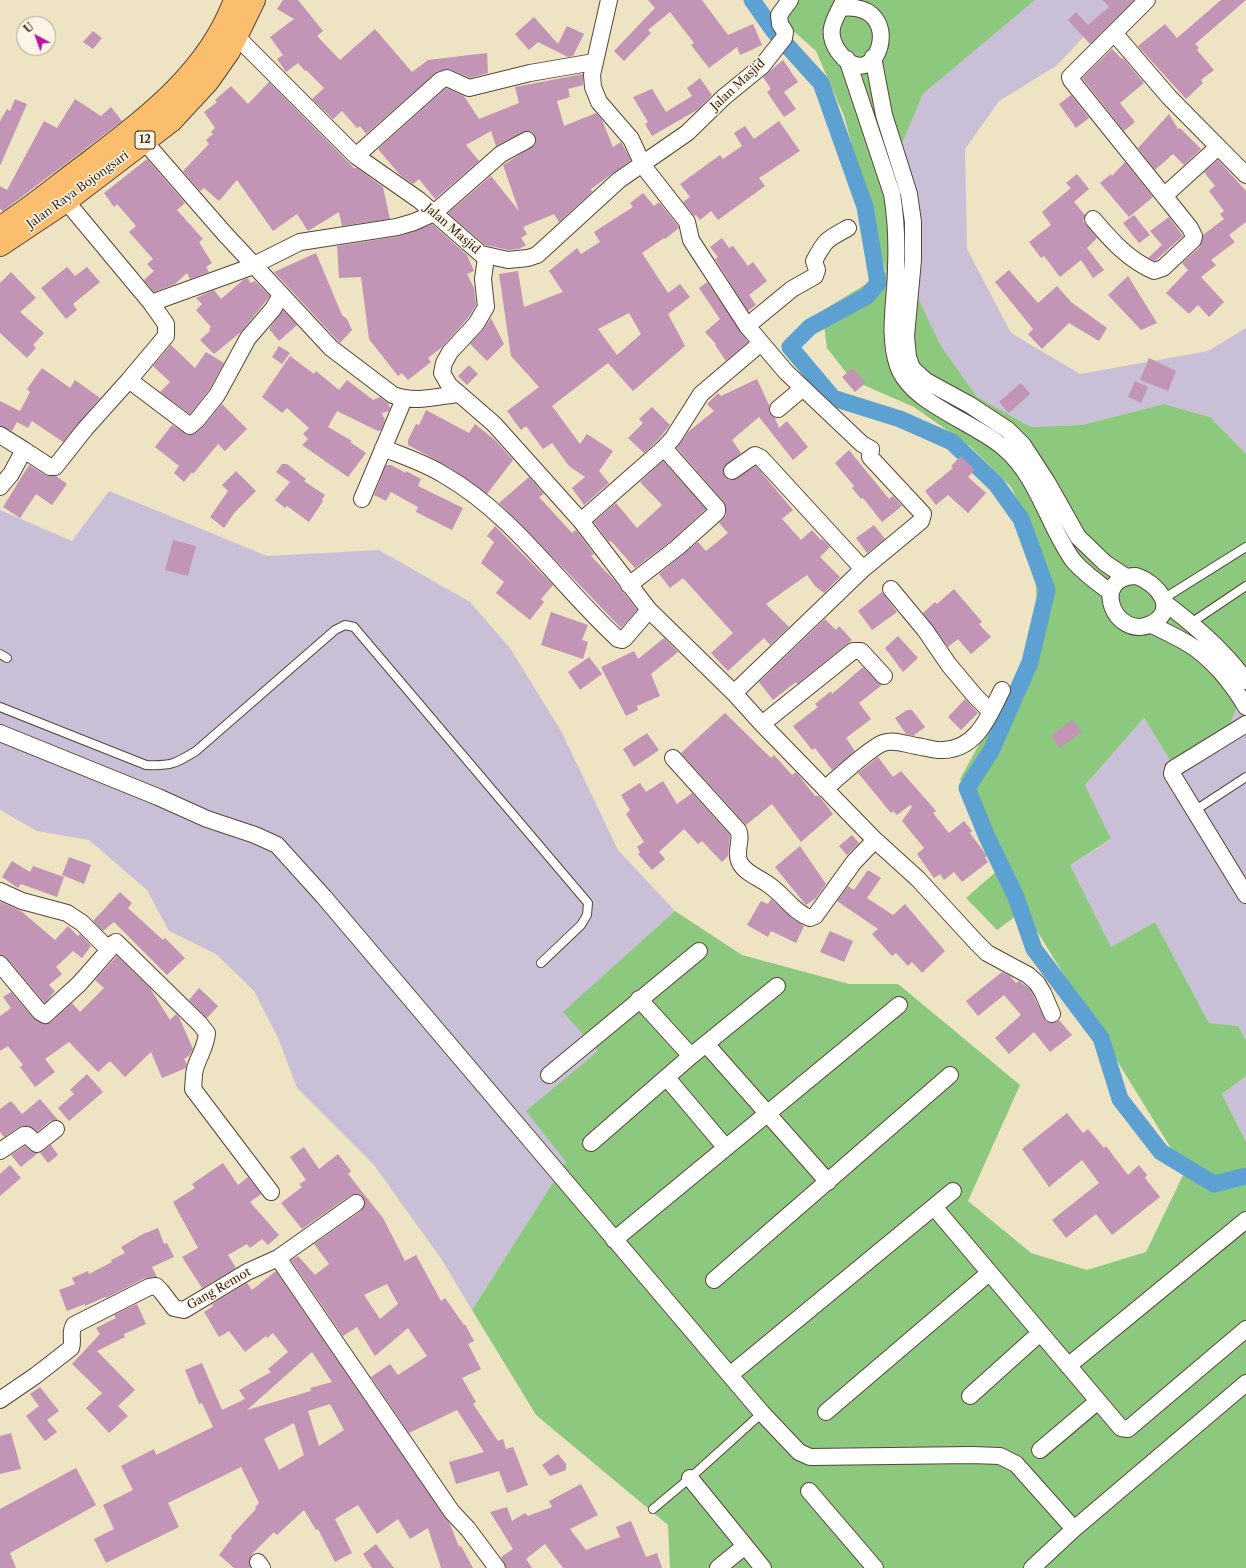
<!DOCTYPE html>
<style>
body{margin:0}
#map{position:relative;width:1246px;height:1568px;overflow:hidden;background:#eee3c2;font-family:"Libre Caslon Text",serif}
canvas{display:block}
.north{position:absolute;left:16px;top:16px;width:40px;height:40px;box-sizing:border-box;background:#fcf5e5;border:1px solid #afa495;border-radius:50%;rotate:319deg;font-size:11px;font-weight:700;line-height:16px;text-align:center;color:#3b2a1e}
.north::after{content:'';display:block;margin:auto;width:14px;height:18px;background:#b5179e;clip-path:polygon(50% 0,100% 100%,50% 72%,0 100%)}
</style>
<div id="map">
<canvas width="1246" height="1568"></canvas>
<div class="north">U</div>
</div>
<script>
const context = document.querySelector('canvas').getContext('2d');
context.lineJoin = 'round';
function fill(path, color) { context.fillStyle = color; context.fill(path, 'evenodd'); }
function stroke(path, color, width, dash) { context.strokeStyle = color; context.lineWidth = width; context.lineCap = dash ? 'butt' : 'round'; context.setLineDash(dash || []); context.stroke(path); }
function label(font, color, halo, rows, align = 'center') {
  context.font = font + ' "Libre Caslon Text",serif'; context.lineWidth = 3; context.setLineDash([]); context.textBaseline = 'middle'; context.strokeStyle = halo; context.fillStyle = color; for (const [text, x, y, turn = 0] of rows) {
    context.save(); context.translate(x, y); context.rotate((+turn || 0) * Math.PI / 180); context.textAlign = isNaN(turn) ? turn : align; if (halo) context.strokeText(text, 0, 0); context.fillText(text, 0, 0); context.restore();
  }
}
fill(new Path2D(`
 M1035,0H1119L1056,66L999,101L965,149L967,249L1011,333L1080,374L1208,351L1246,328V454L1210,417L1164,404L1082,425L1031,427L977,397L941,346L901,262L893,224L894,162L923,94Z
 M109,491L267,556L379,550L470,602L510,648L561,731L618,850L675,911L564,1012L598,1051L527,1111L566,1162L472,1310L442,1260L374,1165L297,1088L278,1038L254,991L216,954L169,931L147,890L89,840L37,831L0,810V510L72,541Z
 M1246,683V1040L1238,1026L1209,1023L1155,922L1111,947L1070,865L1111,840L1085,785L1144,718L1178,773Z
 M1246,1076V1142L1222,1094Z`), '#c9bfd7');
fill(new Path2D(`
 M792,0H1035L923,94L894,162L893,224L901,262L941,346L977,397L1031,427L1082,425L1164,404L1210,417L1246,454V683L1223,742L1178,773L1144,718L1085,785L1111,839L1070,865L1111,947L1155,922L1209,1023L1238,1026L1246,1040V1076L1222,1094L1246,1142V1568H670L668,1525L536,1415L472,1310L566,1162L526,1111L598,1051L563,1012L675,911L742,955L849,984H898L1020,1085L968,1201L1031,1253L1087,1270L1146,1252L1185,1171L1024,910L997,930L966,898L1006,863L960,779L1038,638L1034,535L1011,487L971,447L914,407L852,380L827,348L822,311L886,272L844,116L816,51L780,19Z`), '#8cc87e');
stroke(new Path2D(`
 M752,0L773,30L821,83L865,207L878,283L867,296L810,327L790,347L833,398L900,419L952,442L996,484L1021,519L1047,590L1030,662L991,751L967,788L987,837L1016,897L1034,949L1101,1038L1120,1099L1161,1152L1214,1184L1246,1176`), '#5ca1d1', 17);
fill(new Path2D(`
 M283,0H298L323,31L317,36L340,60L375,29L412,72L428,60L487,53L488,73L470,78L450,69L438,71L366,134L360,126L357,128L342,111L333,119L312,99L324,88L306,70L305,71L298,63L286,72L277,59L283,55L270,37L294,19L277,9Z
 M648,0H702L728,35L753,24L762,45L740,55L737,47L709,68L691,45L694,43L670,12L648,30L651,33L624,61L614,51L655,8Z
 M1103,0H1134L1090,44L1068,20L1076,12L1088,25L1109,7Z
 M1221,0H1246L1195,44L1199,48L1197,50L1214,70L1201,80L1203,83L1186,99L1138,46L1165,24L1177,38Z
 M534,17L558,44L567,26L584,34L573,56L568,57L538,42L529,50L515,34Z
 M93,31L102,38L93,49L83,42Z
 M1112,49L1122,59L1123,58L1144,83L1120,103L1135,122L1124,131L1082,78Z
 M783,60L798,82L784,92L796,109L784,117L767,92L771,89L763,77Z
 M583,74V85L568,89L570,97L557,101L564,126L596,113L602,120L613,147L621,142L631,160L591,189L592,192L559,222L554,214L523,227L527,234L521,238L526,245L519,249L509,250L485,245L448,213L491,176L519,211L503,165L535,145L536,140L532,132H523L496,146L491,131L466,145L479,161L435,199L419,179L413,184L400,175L378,149L446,88L464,96L479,119L519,103L515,87Z
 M700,78L712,95L697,110L652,136L645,124L648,122L633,97L652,89L666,112L692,96L687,88Z
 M269,82L354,168H357L383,187L390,219L342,226L339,212L308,231L297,214L273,231L237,180L219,201L204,188L200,191L183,171L209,144L206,140L213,134L211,132L215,128L204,112L217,102L215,100L231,86L248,104Z
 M1071,95L1089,118L1076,128L1059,104Z
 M15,99L27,104L0,166V121L7,109L10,111Z
 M75,99L101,116L111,107L122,121L3,211L0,209V186L7,190L44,121L57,128Z
 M1169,114L1178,129L1180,128L1201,149L1184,165L1173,154L1155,170L1138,148Z
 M779,121L800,151L759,178L765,186L718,220L711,211L700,220L696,215L694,216L683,202L690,197L680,184L720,155L723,159L742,146L734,133L745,126L754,139Z
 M147,159L185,203L177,210L203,239L199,242L212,263L206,267L209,272L190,279L187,273L175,284L154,292L144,280L154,271L147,264L153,259L129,232L136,226L117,204L114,207L104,193Z
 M1218,160L1246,191V222L1229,235L1235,242L1211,260L1216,265L1201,277L1224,302L1209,317L1198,305L1189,314L1166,293L1188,270L1182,263L1200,247L1203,235L1224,219L1220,214L1224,211L1209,191L1215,186L1204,172Z
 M1125,162L1153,197L1129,217L1100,183L1111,174L1112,176Z
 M1077,174L1089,189L1074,202L1085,215L1083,221L1097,238L1087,248L1104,270L1093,278L1081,260L1060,277L1044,256L1041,258L1029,242L1051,225L1042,212L1071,188L1066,183Z
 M643,193L654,206L659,202L678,226L679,228L665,239L664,238L642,253L668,293L680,284L690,297L668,314L685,346L633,391L608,363L552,406L580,444L587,434L613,451L599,471L609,483L584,505L572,488L585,477L569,466L552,443L543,449L526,426L521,430L507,411L539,387L511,356L499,274L518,271L524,307L563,292L549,271L577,248L581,254L600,242L594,232L633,207L630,203ZM629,313L641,334L617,355L598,329Z
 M1134,215L1150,235L1139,243L1123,223Z
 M1169,217L1183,236L1155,261L1148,258L1162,245L1150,231Z
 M432,224L467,255L474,271L467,274L474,288L476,305L468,318L441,348L428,358L431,362L408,380L402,373L398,376L369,339L361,277L339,278L337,246L400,236Z
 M722,238L729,248L733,246L748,266L753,262L767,281L749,295L756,305L748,311L715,259L718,257L710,247Z
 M316,253L342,315L347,319L352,330L340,343L274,272Z
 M67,267L75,276L87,267L100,282L73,304L77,310L66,319L41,288Z
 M1009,270L1038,303L1057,286L1071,302L1107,328L1099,341L1069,323L1042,349L1028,334L1033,329L995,282Z
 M11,272L36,298L20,312L44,333L33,345L36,348L27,358L0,333V283Z
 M1128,276L1157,323L1141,330L1108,295Z
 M248,278L250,283L255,281L270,296L241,332L214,354L200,340L210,331L209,329L211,327L196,310L202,304L196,298L214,290L221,299L243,280Z
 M707,282L748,342L726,361L715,345L716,344L705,332L720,319L699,288Z
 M283,310L297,325L279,341L269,329Z
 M491,318L504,344L487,361L470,344L483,330Z
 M171,345L195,368L206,352L224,363L209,390L190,414L160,392L170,382L153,366Z
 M279,346L290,353L282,364L272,357Z
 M290,356L314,374L316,371L339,390L347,380L373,400L380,397L388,403L390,408L389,411L382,413L385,420L381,430L378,431L337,411L328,427L352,441L350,442L366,453L348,477L302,445L308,439L303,434L309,428L287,408L282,413L262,397Z
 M1149,358L1176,371L1168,391L1140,380Z
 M469,365L478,374L467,385L458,376Z
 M42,368L70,388L75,380L100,398L63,442L32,421L28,428L17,422L12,431L0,426V401L20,411L30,392L27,389Z
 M853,368L866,383L855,392L842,377Z
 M757,379L769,405V411L775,418L779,428L787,421L808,447L793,460L759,417L732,440L741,453L724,467V476L728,480H733L756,466L793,510L782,519L801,540L812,530L821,540L822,539L830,547L820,557L840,577L824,593L815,586L807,575L766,604L789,627L770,645L764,638L728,671L711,653L733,633L683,578L670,588L659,574L698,542L706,551L728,533L719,523L726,516V508L724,502L677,448L688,432L714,411L707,404L718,393L721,396Z
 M1135,381L1148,387L1141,403L1128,397Z
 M1021,383L1030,394L1009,413L999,402Z
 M222,404L247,429L225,451L218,444L193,474L192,472L184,482L174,473L179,466L155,447L172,425L188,435L196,433L204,426Z
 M652,407L670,425L657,441L644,453L628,438L643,423L639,419Z
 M426,410L469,433L475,424L495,440L513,460L487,494L449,467L408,445V440L416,424L419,425Z
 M849,450L889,499L893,496L902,506L882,522L863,498L861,499L852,488L854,486L835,463Z
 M961,456L975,470L968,477L986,493L968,513L948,495L936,505L925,491L953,468L951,466Z
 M663,461L706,509L672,540L635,568L611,541L609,542L594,522L616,503L637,528L662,505L640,482Z
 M282,464H287L306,479L304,481L325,495L322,500L323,501L309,522L287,506L285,508L275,500L290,482L276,472Z
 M29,465L45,475L56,476L67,484L52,505L36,494L20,518L3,507Z
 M386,465H391L406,473V471L421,479L418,486L463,508L452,530L416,512L418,507L391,492L386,501L374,495Z
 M236,471L256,491L235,512L224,528L210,517L228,491L222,485Z
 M529,477L544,494L539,497L572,533L576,530L594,554L591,556L614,580L637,610L621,628L521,524L499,503Z
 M874,525L885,539L867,553L856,538Z
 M495,526L553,585L541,599L544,602L530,620L496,593L504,582L481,563L494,542L487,536Z
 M173,540L196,546L188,576L165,570Z
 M954,589L982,622L979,624L991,637L971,654L958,639L948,647L923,613L935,602L937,604Z
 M882,592L897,612L872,630L858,611Z
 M551,612L588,625L582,640L588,642L583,659L541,645Z
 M825,619L836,630L839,626L852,640L797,684L796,682L773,700L759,682Z
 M898,636L918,658L903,672L885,648Z
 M664,638L678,652L651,674L660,696L637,706L638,710L626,716L601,667L634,651L638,659Z
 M589,657L602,674L580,690L568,672Z
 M863,667L882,685L859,703L871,719L846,738L855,751L832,770L815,748L812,750L793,726L818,707L815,704L831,691L832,694Z
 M965,699L978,713L961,730L948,717Z
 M907,710H912L925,727L913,736L906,734L895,718Z
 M725,713L771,758L774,755L792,775L796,772L815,796H819L833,814L801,842L772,804L746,825L681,753Z
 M1072,720L1082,732L1060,748L1051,736Z
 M647,733L659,750L634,767L623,749Z
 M878,757L893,777L901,771L936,811L933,813L949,833L964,821L972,831L970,833L987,856L985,858L988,862L962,882L954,872L944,880L940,874L934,878L917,854L924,848L902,821L912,807L910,805L897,815L893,811L891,813L858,773Z
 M663,781L677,804L692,793L730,835L728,856L722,862L702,841L698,844L684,829L659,852L665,859L652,870L638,854L640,852L637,847L644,842L626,814L630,810L621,795L640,783L646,792Z
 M852,835L859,843L847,855L839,846Z
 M800,846L826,884L816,898L806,905L775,867Z
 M69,857L91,865L84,884L62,875Z
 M12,861L30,872L33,866L64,877L57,897L21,884L18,888L2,877Z
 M868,870L881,878L867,898L893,915L905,904L945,951L922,973L912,962L908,966L896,953L892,956L872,934L878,929L837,901L848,886L854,890Z
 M120,892L132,903L128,908L163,940L165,938L185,958L167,975L114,922L103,931L93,921Z
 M771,899L793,919L804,926L796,943L771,931L768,937L747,925L761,901L768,904Z
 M1,902L21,911L55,940L68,926L78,936L80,934L91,946L82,958L73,951L56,967L62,974L49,985L55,991L45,1003L7,958L0,955V903Z
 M830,931L853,941L844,962L820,952Z
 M117,956L150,988L170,1020L176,1014L179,1017L193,1049L189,1056L184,1059L187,1064L186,1068L162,1078L151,1052L125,1077L110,1061L98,1072L69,1042L45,1059L55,1072L35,1087L20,1067L23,1065L8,1046L0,1051V1016L11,1008L3,997L11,992L33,1018L45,1024L51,1022L72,1003L80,1012L104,988L95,980Z
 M1002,972L1010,976L1016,983L1019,981L1030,989L1046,1021L1055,1023L1059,1020L1072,1035L1050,1052L1034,1032L1009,1054L995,1038L1021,1015L1004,995L978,1016L966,1001Z
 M199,988L218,1006L207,1018L189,1000Z
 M87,1074L103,1092L69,1121L58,1108L74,1094L70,1090Z
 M40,1099L58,1120L50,1121L37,1132L28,1126L19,1127L4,1137L0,1132V1109L11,1101L22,1114Z
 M1067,1113L1083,1133L1088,1129L1104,1148L1106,1146L1128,1175L1139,1165L1147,1175L1145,1178L1160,1197L1112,1235L1096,1214L1066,1238L1052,1220L1099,1183L1082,1160L1049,1187L1022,1149Z
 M51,1145L58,1155L48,1163L40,1153Z
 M25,1146L31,1151L38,1153L21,1167L11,1155Z
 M304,1147L319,1169L338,1154L351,1171L348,1174L383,1218L405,1261L416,1255L441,1301L445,1298L464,1325L465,1324L474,1341L468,1344L481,1369L462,1378L476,1402L473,1404L498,1441L503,1439L506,1449L513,1447L528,1485L507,1493L499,1471L456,1484L449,1462L484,1452L457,1410L409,1433L371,1377L390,1364L398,1375L427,1356L408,1328L375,1356L357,1327L343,1336L291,1260L298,1256L315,1275L329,1264L314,1244L361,1211L365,1203L360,1195H351L302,1229L281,1203L302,1187L299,1184L306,1180L290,1157ZM387,1284L398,1304L380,1319L364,1295Z
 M223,1163L238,1185L248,1177L261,1194L250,1202L279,1235L268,1245L262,1239L250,1248L247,1244L228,1255L236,1268L202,1288L182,1257L198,1248L173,1202L195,1188L192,1184Z
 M10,1165L21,1178L0,1196V1174Z
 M158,1228L164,1244L167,1243L174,1257L152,1267L157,1277L145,1278L106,1298L105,1297L85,1306V1304L67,1311L59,1290L75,1284L72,1278L88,1271L89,1274L112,1262L111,1260L125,1253L121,1247L143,1234Z
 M276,1271L450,1524L459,1547L461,1546L473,1568H441L428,1528L410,1539L398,1519L377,1534L358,1505L335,1519L352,1553L335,1562L318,1529L316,1530L304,1510L277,1535L274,1532L252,1554L249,1562L251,1568H234L219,1555L232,1538L231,1536L256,1509L255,1508L259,1503L241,1467L168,1503L179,1527L106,1563L94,1539L114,1529L103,1505L133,1490L121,1466L154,1449L156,1455L213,1427L202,1403L199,1404L185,1370L202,1363L222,1410L245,1399L239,1390L271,1372L268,1369L288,1352L273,1333L267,1338L266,1336L245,1352L229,1331L219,1337L204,1312L213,1306L212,1304L247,1283L252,1290ZM312,1352L332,1382L310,1388L311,1391L247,1410ZM330,1404L344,1430L319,1446L308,1411ZM294,1423L304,1455L279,1470L264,1439Z
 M137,1304L146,1324L124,1334L125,1337L97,1351L135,1390L118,1406L128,1416L109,1433L86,1408L102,1393L72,1364L100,1334L96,1328L116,1318L114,1315Z
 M40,1387L59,1411L47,1420L57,1432L45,1441L26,1416L39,1406L30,1394Z
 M11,1433L21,1469L0,1474V1436Z
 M558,1454L566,1464V1470L550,1476L542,1465Z
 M76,1468L96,1505L10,1553L16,1568H0V1509Z
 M581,1484L598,1515L570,1529L586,1550L620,1537L616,1527L631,1521L646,1557L657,1553L662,1568H563L545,1544L526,1559L532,1568H506L501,1557L513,1549L490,1512L507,1507L512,1521L525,1513L528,1516L552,1507L549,1501Z
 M376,1544L394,1568H372L363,1554Z`), '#c295b6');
const lane = new Path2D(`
 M1163,599L1246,547
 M1191,623L1246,586
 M0,654L7,658
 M0,707L146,765C171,766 175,764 196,751L335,630L345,625L354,627L588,903L587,915L581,925L541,963
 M1194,811L1246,777
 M653,1509L690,1478L762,1413`);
const street = new Path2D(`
 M609,0L592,75L593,87L599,102L631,139L644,167L687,222L691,240L747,326L786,372L862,444L871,449L870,457L923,514L921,521L863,569L734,693
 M841,8C910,0 876,103 838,51C824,30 836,19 844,0
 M227,32L237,37L356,156L419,200L481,254L508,260L528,258L537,255L619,180L687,133L724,97L762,66L784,38L785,32L780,24L779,15L790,0
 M1115,34L1169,97L1246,175
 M873,57L884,115L909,194L913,222V260L906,336L908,357L912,368L926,381L970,405L1008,430L1023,445L1047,482L1078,537L1105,563L1126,577
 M847,59L892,194C896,218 897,243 896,267C896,300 887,334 898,366C911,404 975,422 1004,448C1038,477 1047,523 1072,559C1082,572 1097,582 1110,592
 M144,141L224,233L331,348L393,395C414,403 436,397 457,394
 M356,156L441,80L447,78L469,88L530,73L594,62
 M1164,196L1218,147
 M1093,219C1111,240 1128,260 1154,271L1163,268L1193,240L1194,236L1190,228L1071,80L1070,77L1147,0
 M486,257L483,279L486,307L476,324L450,352L444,363L442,373L449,385L494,424L581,521L649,610L734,693L762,724L875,840L918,879L976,942L987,953L1028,975L1037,983L1043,993L1052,1014
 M151,303L248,268L300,242L397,227L414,222L434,213L501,154L527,140
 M747,326L792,289L815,276L817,270L814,261C826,239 826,240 848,228
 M129,380L190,426L197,420L217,395L248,338L273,309L281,295
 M778,409L803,388
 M0,435L24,450
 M383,448C403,456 425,463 444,475C514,515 560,586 618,639L622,640L625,638L649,610
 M732,471L755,455L761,458L863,569
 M0,487L11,474L24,450L50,467H55L85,429L129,380L166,336V324L151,303L66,201
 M362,499L404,399
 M581,521L664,448L673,438L701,394L761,343
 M1136,576C1158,583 1179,610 1151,624C1115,641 1089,577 1136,576Z
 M629,585L678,547L717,512V508L664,448
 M891,589L925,630L949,665L975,696L991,712
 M1164,602C1195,626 1223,649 1246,681
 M1150,624C1162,630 1175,636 1187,643C1211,657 1232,683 1246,707
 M762,724L853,651H861L884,676
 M1246,724L1173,769L1172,774L1246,895
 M0,733L158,797L207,819L255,835L277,845L324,897L762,1413L799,1452L810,1457L972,1455L1000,1456L1016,1464L1074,1529L1246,1383
 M673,758L738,830C743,839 734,852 740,863C745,873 760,878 769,885C784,895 793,912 810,918L815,916L854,862L875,840
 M825,789C836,779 872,747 883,743C894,739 905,744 916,746C925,747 935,751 943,750C977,749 989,716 1002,690
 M0,891L22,901L67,913L82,923L105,946L108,947L116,942L199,1023L207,1033C206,1046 200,1054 196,1066C193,1073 194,1082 193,1089L271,1192
 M0,964L40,1012L45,1015L79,984L116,942
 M639,999L691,1056
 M706,1044L828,1182
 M549,1075L699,951
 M667,1078L726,1148
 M591,1143L691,1056L777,986
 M0,1151L24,1135H27L37,1144L56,1129
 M934,1207L1121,1428L1128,1429L1246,1329
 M614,1240L899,1005
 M278,1258L452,1512L468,1529L497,1568
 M714,1280L950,1075
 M1068,1366L1246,1220
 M730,1375L953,1191
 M970,1396L1040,1333
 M0,1400L35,1376L71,1348C74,1340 69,1333 74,1325L149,1287L156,1286L161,1291L174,1308L184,1310L247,1272L278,1258L356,1203
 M826,1412L989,1273
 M1040,1450L1098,1401
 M690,1478L763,1568
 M809,1491L875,1568
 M258,1562L262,1568
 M718,1568L745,1546
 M1032,1568L1074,1529`);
const highway = new Path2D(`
 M1,227C30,209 57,186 84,166C144,120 208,74 235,0
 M0,245L66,201L171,121L208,81L229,51L254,0`);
stroke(lane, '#564637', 10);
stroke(street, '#564637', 18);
stroke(highway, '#564637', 24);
stroke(lane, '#fff', 8);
stroke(street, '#fff', 16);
stroke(highway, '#fbbe6e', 22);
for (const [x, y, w] of [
 [145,140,20]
]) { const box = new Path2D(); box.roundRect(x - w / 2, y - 9, w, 18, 3); context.fillStyle = '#fcf5e5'; context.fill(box); stroke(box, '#3b2a1e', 1); }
label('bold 11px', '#3b2a1e', null, [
 ["12",145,140]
]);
label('12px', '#3b2a1e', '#fcf5e5', [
 ["Jalan Masjid",738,85,-43],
 ["Jalan Raya Bojongsari",78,190,-36],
 ["Jalan Masjid",452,229,41],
 ["Gang Remot",219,1289,-30]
]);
</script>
